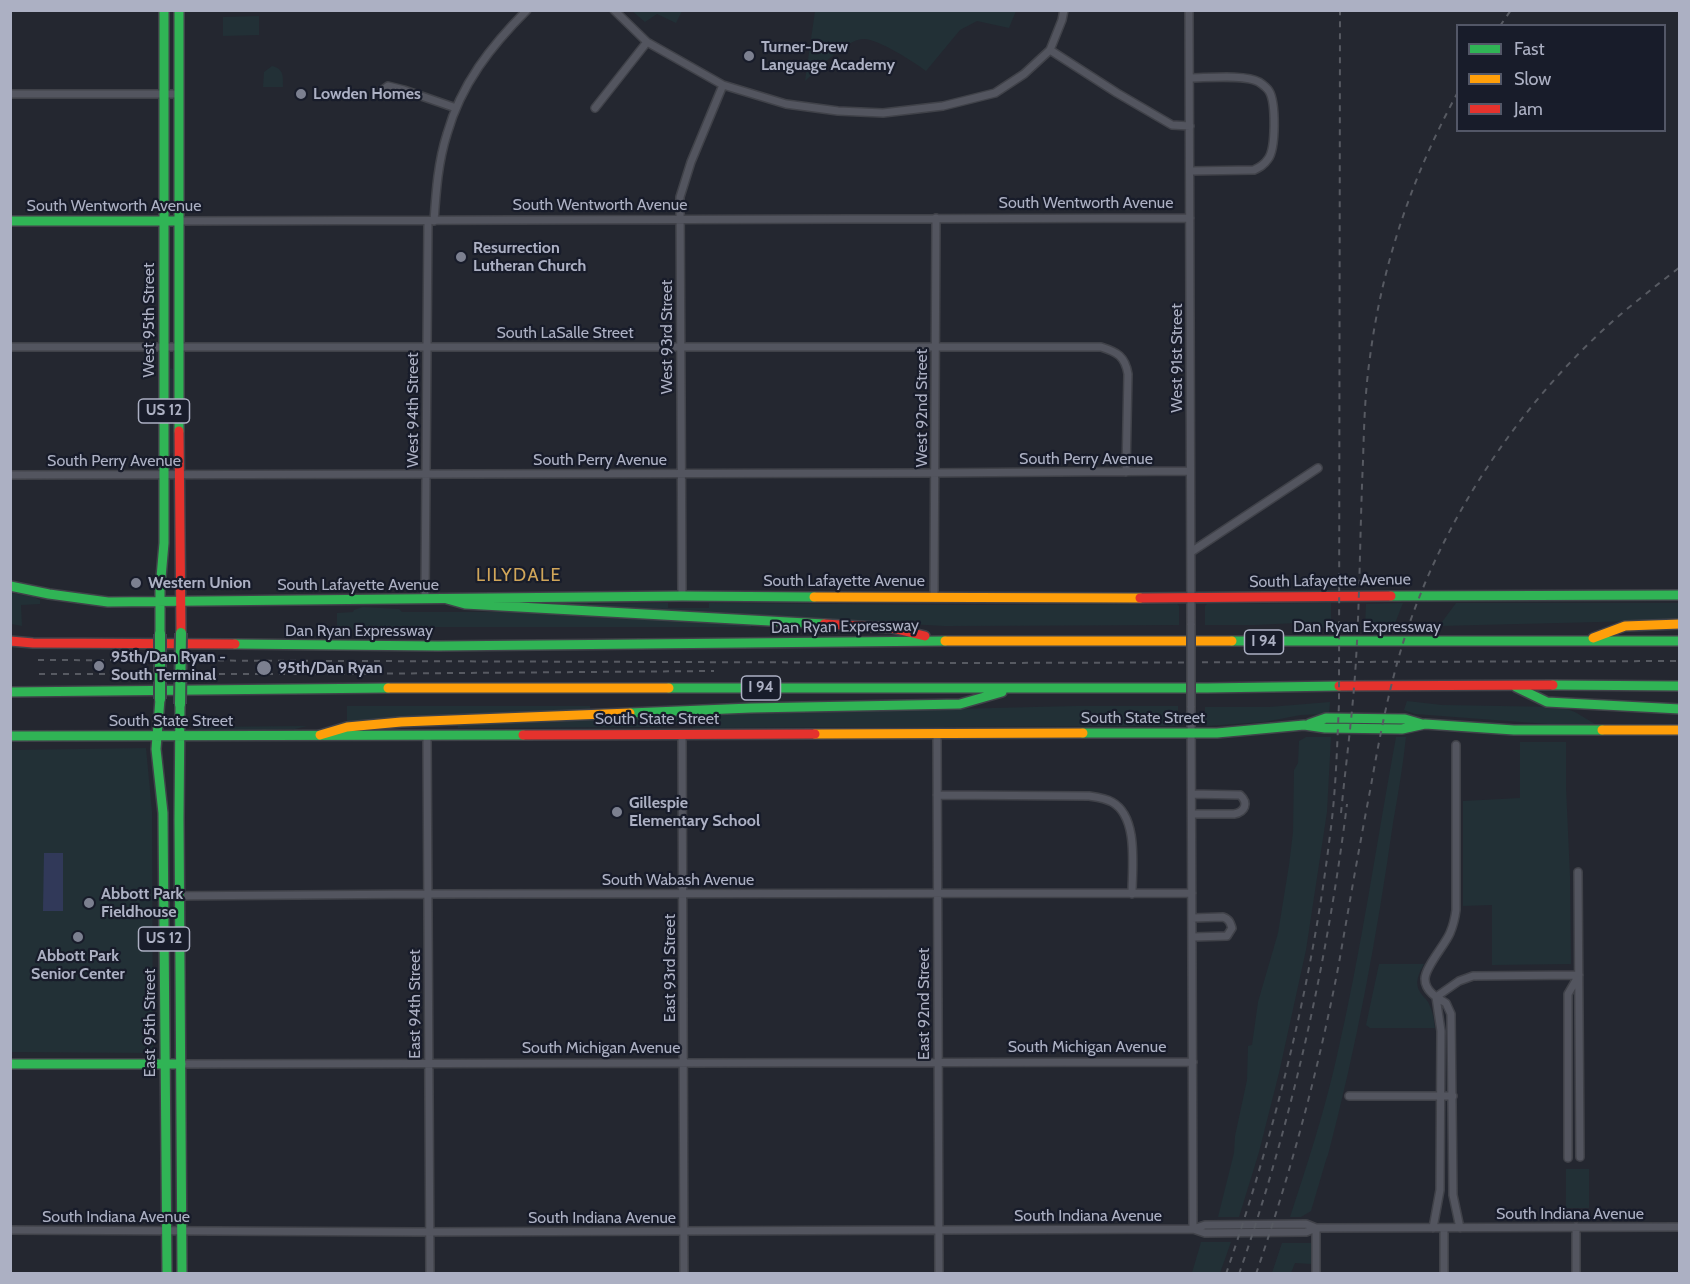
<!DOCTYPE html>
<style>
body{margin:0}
#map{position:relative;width:1690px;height:1284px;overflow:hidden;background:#242730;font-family:Cabin,sans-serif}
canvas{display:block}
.frame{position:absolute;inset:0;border:12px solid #acb0c3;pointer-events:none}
.legend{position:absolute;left:1456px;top:24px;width:210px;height:108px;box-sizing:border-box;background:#181c2a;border:2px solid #535767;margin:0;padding:8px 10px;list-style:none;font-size:18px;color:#acb0c3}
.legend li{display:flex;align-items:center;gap:12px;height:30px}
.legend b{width:30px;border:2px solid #535767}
</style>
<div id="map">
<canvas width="1690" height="1284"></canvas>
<div class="frame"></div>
<ul class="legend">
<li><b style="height:8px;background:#30b455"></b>Fast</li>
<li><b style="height:8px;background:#ff9f0a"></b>Slow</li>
<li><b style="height:8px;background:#e5322d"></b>Jam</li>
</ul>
</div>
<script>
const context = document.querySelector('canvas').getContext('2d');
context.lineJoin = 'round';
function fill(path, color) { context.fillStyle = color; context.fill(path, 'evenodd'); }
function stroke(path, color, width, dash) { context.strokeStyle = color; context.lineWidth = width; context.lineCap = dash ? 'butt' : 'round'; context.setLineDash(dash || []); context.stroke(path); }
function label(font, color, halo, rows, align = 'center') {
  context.font = font + ' Cabin,sans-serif'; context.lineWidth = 4.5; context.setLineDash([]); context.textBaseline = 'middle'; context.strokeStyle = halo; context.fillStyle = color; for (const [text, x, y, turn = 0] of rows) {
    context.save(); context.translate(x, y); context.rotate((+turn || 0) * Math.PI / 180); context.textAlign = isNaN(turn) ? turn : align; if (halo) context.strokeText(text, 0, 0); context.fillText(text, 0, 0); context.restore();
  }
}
fill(new Path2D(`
 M632,11H682L676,23L657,14L645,22Z
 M815,11V10L1016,11L1009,28L977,21L960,30L926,71C914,62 877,38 863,39C845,40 819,69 805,81Z
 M259,16V35L223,36V17Z
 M272,66C284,69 283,76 283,87H263L264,72Z
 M171,368L174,370V452L171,454L169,452V370Z
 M11,593L34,597L40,600V604L21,605L22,626L11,624Z
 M587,602L588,604L668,603V608H709V603L975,605L1177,604L1179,606V625L945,626L548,605V603Z
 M1331,603V628L1297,627V623L1255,625H1205V606L1207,604Z
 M1403,603L1394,626L1365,628L1366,604Z
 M1456,603H1679V620L1439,626Z
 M363,607L399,609L402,612H527L751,625V627H413L337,631V613L353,612L354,610Z
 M1407,701L1442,705L1561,707L1575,712L1595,724H1547L1415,714L1404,710Z
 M1330,702L1329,714L1301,715L1264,722L1207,726L1205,722V707H1269Z
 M347,706H590V710L347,722Z
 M1076,706H1178V726L693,728V726H709V722H670L669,726L662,727L458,728V724L700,715Z
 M307,726L295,729L266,730H195L196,727Z
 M1306,737H1331L1327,812L1306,950L1279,1073L1259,1152L1239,1217H1218L1234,1153L1235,1136L1247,1080L1248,1046L1252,1045L1258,1002L1278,933L1289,865L1293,832L1294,770L1298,763L1299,741Z
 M1396,737H1406C1403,766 1398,794 1393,823C1377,935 1357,1045 1328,1155L1326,1160L1311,1211L1301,1217H1290C1307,1165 1324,1113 1336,1060C1361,953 1376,845 1396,737Z
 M1520,742H1566V787L1570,876L1571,964L1492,965V905L1463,906V801L1520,798Z
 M146,748L152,811L153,1053L11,1052V750Z
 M1379,964H1424C1419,973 1414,983 1420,992C1423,997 1427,999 1429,1004C1433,1012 1434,1020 1435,1028H1370L1366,1025Z
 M1566,1169H1589V1208H1566Z
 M1201,1242H1231L1220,1273H1192Z
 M1282,1243H1311V1264L1295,1263L1291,1273H1272Z`), '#223036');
fill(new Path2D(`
 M44,853H63V911H43Z`), '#313959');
const street = new Path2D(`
 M614,10L647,42L723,85L786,104L838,111L883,113L943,106L995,93L1024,74L1050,50L1062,20L1064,10
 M1189,10L1191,625
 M1050,50L1117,93L1172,125L1190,126
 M1190,78C1206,78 1246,74 1259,82C1262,84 1267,88 1269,91C1276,102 1276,149 1268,159C1264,165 1260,167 1254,170L1190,171
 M380,92L388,86L404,90L456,108
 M10,94H179
 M595,108L647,42
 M178,221L1190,218
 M434,221C436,192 438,162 447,134C461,84 491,46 527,10
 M10,347H1101C1117,352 1125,356 1128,374L1126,472
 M10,475L926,473L1190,471
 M1191,552L1318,468
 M682,596L680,197L691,162L723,85
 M934,597L936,218
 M425,599L428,221
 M1191,706L1193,1229
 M682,734L684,1274
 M937,734L939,1274
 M427,735L430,1274
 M1456,745V910C1455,918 1453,926 1450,933C1445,945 1425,967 1425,979C1425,991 1437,998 1446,1003L1451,1014L1453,1195L1460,1228
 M1192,794L1240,795C1249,803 1245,812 1234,814H1192
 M937,795L1089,796C1096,797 1105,798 1112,802C1139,817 1132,867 1132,894
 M1578,872L1580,1157
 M164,896L428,894L1192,893
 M1192,918L1223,917C1229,919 1230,922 1232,928L1227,936L1193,937
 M1436,997L1459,981L1473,976L1579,975
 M181,1064L1193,1062
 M1349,1096H1453
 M1568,1158V994L1579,975
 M1576,1227V1274
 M1316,1228V1274
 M1433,1228L1440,1190L1441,1031L1436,997
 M1444,1228V1274
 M1193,1229L1205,1225L1306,1224L1316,1228L1680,1227
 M10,1230L419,1232L1193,1229L1205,1233L1306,1232L1316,1228`);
const fast = new Path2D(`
 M179,10V431
 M10,221H178
 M10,586L49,594L108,602L682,596L814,597
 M1391,596L1680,595
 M447,599L465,604L824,624
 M160,634V589L164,543V10
 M1232,641H1680
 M235,644L438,646L945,641
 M1553,685L1680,686
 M1516,687L1547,702L1680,709
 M669,688H1207L1339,686
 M10,692L388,688
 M160,699L156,749L163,813L167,1274
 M180,704L179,819L182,1274
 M630,713L751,708L960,704L1002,692
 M1309,724L1326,718L1405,719L1422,724
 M1083,733H1217L1304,725L1325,728L1402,729L1425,724L1514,730H1602
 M10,736L523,735
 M10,1064H181`);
const slow = new Path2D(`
 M814,597L1140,598
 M1593,638L1625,626L1680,624
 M945,641H1232
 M388,688H669
 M1602,730H1680
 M815,734L1083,733
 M320,735L347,727L401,722L630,713`);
const jam = new Path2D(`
 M179,431L181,633
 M1140,598L1391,596
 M824,624L892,628L925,636
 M10,641L33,643L235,644
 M1339,686L1553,685
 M523,735L815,734`);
stroke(street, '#404249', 10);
stroke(fast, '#404249', 12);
stroke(slow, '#404249', 12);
stroke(jam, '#404249', 12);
stroke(street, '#53555f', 7);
stroke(fast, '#30b455', 9);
stroke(slow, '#ff9f0a', 9);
stroke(jam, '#e5322d', 9);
stroke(new Path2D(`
 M1500,26L1511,10
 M38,660L983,663L1680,661
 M39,674H333L714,671
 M1341,813C1346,762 1353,711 1356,660C1360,593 1360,527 1363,461C1364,426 1365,391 1370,357C1382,264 1413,174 1458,92
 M1226,1274C1275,1131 1312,984 1330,835C1336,791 1337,747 1339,703L1340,10
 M1239,1274C1292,1121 1327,964 1347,804
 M1256,1274C1291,1172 1319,1068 1339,963C1349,906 1359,848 1370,791C1377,752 1384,713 1394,675C1407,623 1428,571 1454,523C1495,447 1549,378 1614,320C1635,302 1657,285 1680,267`), '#575a62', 2, [6, 6]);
const streetBridge = new Path2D(`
 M1191,625V706`);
const fastBridge = new Path2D(`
 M160,634V699
 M180,704L181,633`);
stroke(streetBridge, '#404249', 10, []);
stroke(fastBridge, '#41444d', 14, []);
stroke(streetBridge, '#53555f', 7);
stroke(fastBridge, '#30b455', 10);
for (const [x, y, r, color] of [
 [749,56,6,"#7c8090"],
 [301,94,6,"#7c8090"],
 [461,257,6,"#7c8090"],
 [136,583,6,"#7c8090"],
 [99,666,6,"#7c8090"],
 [264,668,8,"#7c8090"],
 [617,812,6,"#7c8090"],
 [89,903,6,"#7c8090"],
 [78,937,6,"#7c8090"]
]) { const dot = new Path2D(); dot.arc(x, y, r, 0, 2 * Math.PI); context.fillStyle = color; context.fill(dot); stroke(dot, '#181c2a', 2); }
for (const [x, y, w] of [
 [164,411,51],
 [1264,642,39],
 [761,688,39],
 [164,939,51]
]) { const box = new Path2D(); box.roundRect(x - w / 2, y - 12, w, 24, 4.5); context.fillStyle = '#181c2a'; context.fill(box); stroke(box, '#acb0c3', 1.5); }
label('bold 15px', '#acb0c3', null, [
 ["US 12",164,411],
 ["I 94",1264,642],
 ["I 94",761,688],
 ["US 12",164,939]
]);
label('bold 16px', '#acb0c3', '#181c2a', [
 ["Turner-Drew",761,47],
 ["Language Academy",761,65],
 ["Lowden Homes",313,94],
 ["Resurrection",473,248],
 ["Lutheran Church",473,266],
 ["Western Union",148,583],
 ["95th/Dan Ryan -",111,657],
 ["South Terminal",111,675],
 ["95th/Dan Ryan",278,668],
 ["Gillespie",629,803],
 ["Elementary School",629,821],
 ["Abbott Park",101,894],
 ["Fieldhouse",101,912],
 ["Abbott Park",78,956,"center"],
 ["Senior Center",78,974,"center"]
], 'left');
label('16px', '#acb0c3', '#181c2a', [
 ["South Wentworth Avenue",1086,203],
 ["South Wentworth Avenue",600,205],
 ["South Wentworth Avenue",114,206],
 ["West 95th Street",149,320,-90],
 ["South LaSalle Street",565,333],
 ["West 93rd Street",667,337,-90],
 ["West 91st Street",1177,358,-90],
 ["West 92nd Street",922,408,-90],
 ["West 94th Street",413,410,-90],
 ["South Perry Avenue",1086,459],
 ["South Perry Avenue",600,460],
 ["South Perry Avenue",114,461],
 ["South Lafayette Avenue",844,581],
 ["South Lafayette Avenue",1330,581,-1],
 ["South Lafayette Avenue",358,585],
 ["Dan Ryan Expressway",845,627,-1],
 ["Dan Ryan Expressway",1367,627],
 ["Dan Ryan Expressway",359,631],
 ["South State Street",1143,718],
 ["South State Street",657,719],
 ["South State Street",171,721],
 ["South Wabash Avenue",678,880],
 ["East 93rd Street",670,968,-90],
 ["East 94th Street",415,1004,-90],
 ["East 92nd Street",924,1004,-90],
 ["East 95th Street",150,1023,-90],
 ["South Michigan Avenue",1087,1047],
 ["South Michigan Avenue",601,1048],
 ["South Indiana Avenue",1570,1214],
 ["South Indiana Avenue",1088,1216],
 ["South Indiana Avenue",116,1217],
 ["South Indiana Avenue",602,1218]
]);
context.letterSpacing = '1.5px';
label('18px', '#d1a659', '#181c2a', [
 ["LILYDALE",519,576]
]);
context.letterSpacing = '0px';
</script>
